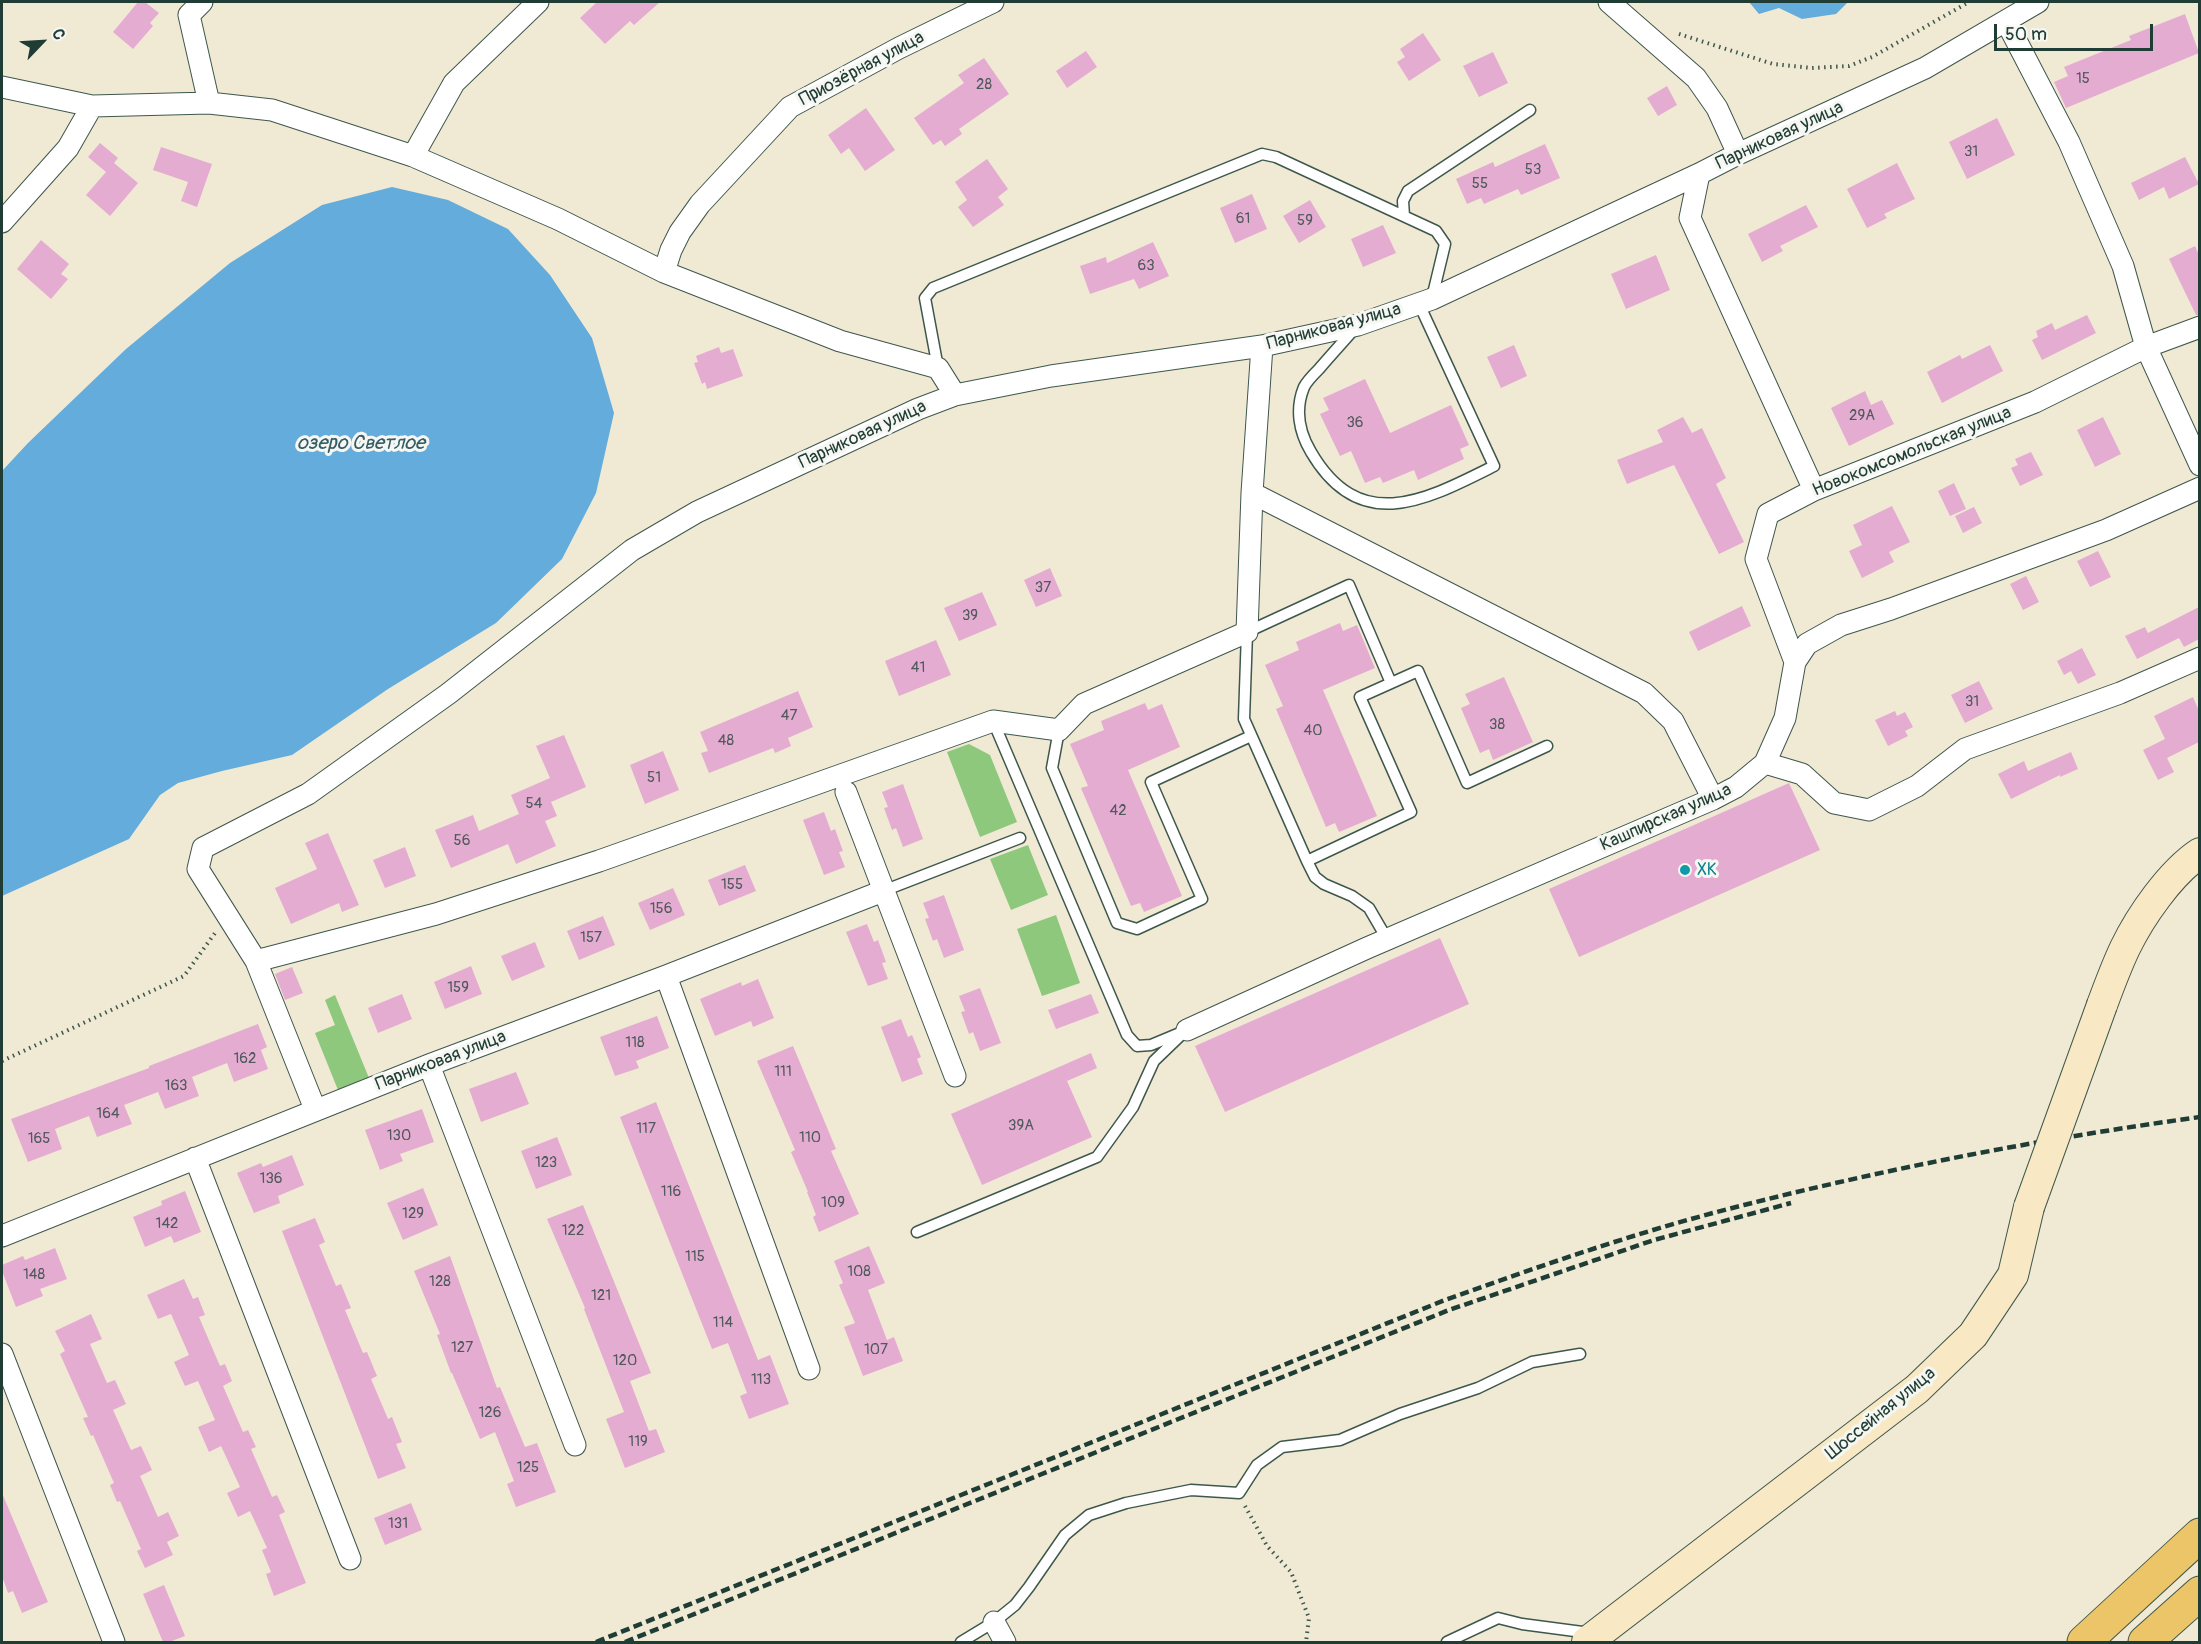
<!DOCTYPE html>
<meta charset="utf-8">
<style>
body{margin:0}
#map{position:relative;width:2201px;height:1644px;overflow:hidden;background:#f0e9d4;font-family:Pangolin,sans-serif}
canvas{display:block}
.frame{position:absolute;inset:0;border:3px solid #1f3d34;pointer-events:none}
.north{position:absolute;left:12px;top:12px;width:60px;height:60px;-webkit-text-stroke:4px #f6f6f2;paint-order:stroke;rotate:65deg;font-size:16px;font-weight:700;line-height:24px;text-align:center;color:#1f3d34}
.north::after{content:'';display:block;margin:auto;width:21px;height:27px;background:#1f3d34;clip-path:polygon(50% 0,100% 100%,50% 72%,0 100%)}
.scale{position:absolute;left:1994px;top:24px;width:159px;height:27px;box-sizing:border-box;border:3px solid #1f3d34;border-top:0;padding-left:8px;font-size:18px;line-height:21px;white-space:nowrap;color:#1f3d34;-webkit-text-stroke:4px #f6f6f2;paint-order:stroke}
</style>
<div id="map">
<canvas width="2201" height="1644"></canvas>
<div class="frame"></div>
<div class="north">С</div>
<div class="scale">50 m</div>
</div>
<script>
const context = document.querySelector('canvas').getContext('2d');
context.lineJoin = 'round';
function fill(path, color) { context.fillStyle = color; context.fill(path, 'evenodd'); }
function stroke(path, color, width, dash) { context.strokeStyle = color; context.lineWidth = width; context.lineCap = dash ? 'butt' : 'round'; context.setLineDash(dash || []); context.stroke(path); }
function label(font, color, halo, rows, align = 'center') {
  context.font = font + ' Pangolin,sans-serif'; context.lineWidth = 6; context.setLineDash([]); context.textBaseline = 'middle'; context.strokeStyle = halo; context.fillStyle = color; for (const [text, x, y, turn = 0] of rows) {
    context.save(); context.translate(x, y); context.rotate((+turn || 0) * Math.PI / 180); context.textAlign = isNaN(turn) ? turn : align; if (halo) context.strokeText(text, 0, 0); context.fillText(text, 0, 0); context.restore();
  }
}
fill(new Path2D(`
 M969,744L990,755L1017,822L980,837L947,752Z
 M1028,845L1048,895L1011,910L990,859Z
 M1056,915L1080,983L1042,996L1017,929Z
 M335,995L369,1078L338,1090L315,1033L335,1025L325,1000Z`), '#8dc87c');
fill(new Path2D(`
 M1749,2H1848L1836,14L1802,19L1779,8L1759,14Z
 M392,187L448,200L508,229L550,275L592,338L614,413L596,493L562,559L496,623L388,689L292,755L222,771L178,783L160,795L129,839L2,896V471L28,443L126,349L230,263L322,205Z`), '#64acdb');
fill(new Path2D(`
 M138,2H145L159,13L150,23L153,26L133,49L113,32Z
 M597,2H660L634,25L630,21L605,44L580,18Z
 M2185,14L2199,53L2066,108L2054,82L2068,76L2064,67L2131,40L2129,36Z
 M1423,33L1441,60L1409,81L1397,62L1405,57L1400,49Z
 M1086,51L1097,67L1067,88L1056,71Z
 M1493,52L1508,83L1479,97L1463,66Z
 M984,58L1009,94L959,129L962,134L945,146L941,140L933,145L914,118L964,83L958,75Z
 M1667,86L1677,105L1658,116L1647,98Z
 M866,108L895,150L865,171L849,148L841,154L828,135Z
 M1997,118L2015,155L1967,179L1949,142Z
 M100,143L118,158L114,163L138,183L110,216L86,195L106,172L88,157Z
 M1545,144L1560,178L1521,195L1518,189L1484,204L1481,198L1467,204L1456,179L1493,162L1495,167Z
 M161,147L212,164L197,207L181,201L188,182L153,170Z
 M2185,157L2199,184L2169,199L2164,187L2139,200L2131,183Z
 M987,159L1008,189L998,197L1004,205L973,227L958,207L967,200L955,182Z
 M1897,163L1915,199L1884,214L1887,218L1867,228L1847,189Z
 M1252,194L1267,229L1235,243L1220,208Z
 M1310,200L1326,227L1299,243L1283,216Z
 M1806,205L1818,227L1780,246L1783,251L1762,262L1748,234Z
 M1383,225L1396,253L1363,267L1351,239Z
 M41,240L69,264L61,274L68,279L51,299L17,269Z
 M1153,242L1169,276L1139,289L1134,279L1090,294L1080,266L1106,257L1107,263Z
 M2195,246L2199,255V315H2196L2169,259Z
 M1656,255L1670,290L1626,309L1611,274Z
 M2087,315L2096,333L2042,360L2032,340L2038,337L2036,331L2052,323L2055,330Z
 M1514,345L1527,376L1501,388L1487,357Z
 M1990,345L2003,371L1942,403L1927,372L1960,355L1962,359Z
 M719,347L721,353L733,349L743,376L707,389L705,382L702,384L694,363L698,362L696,356Z
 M1365,379L1390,433L1451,405L1469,445L1460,449L1464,459L1418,480L1414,470L1383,483L1380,477L1365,483L1351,451L1340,456L1320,414L1329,410L1323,398Z
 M1865,391L1871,405L1882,400L1894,424L1849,446L1831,408Z
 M1683,417L1692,433L1702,428L1726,478L1716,484L1744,542L1719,554L1674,465L1627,484L1617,460L1663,442L1657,430Z
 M2103,417L2121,454L2095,467L2077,430Z
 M2031,452L2043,475L2020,486L2011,468L2018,465L2015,459Z
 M1954,483L1966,509L1950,516L1938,491Z
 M1892,506L1910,542L1889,552L1894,562L1862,578L1849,551L1862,545L1853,525Z
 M1974,507L1982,523L1963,533L1955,516Z
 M2098,551L2111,577L2090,587L2077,561Z
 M1050,568L1062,596L1036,607L1024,580Z
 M2026,576L2039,602L2023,610L2010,584Z
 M982,592L997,625L959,641L944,608Z
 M1742,606L1751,626L1698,651L1689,632Z
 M2199,607V639L2184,647L2179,638L2137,659L2125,636L2145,627L2148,633Z
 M1340,623L1343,631L1357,625L1375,668L1323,690L1377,816L1339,832L1335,823L1326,827L1276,709L1283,706L1265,665L1299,650L1296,642Z
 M936,640L951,675L899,696L885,661Z
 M2082,648L2096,675L2078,684L2071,671L2064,675L2057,661Z
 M1504,677L1533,742L1493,760L1489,749L1480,753L1461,708L1470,704L1465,694Z
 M1979,681L1993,709L1965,723L1951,695Z
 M798,691L813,727L788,738L791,746L775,753L773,748L709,773L701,753L708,751L700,732Z
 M2193,697L2199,711V742L2167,758L2174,772L2158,780L2143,750L2165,739L2154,716Z
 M1145,703L1148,710L1162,704L1180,747L1128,770L1182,896L1144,912L1140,903L1131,906L1081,788L1088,786L1070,744L1104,730L1101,721Z
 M1895,711L1897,716L1905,712L1913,727L1905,731L1908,736L1888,746L1875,720Z
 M564,735L586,787L551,802L557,816L545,821L556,846L516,864L508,844L451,868L435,830L473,815L479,831L519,814L511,795L550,778L536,746Z
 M663,751L679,790L645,804L630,765Z
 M2071,752L2078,769L2060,777V775L2011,799L1998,774L2024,761L2028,771Z
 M1789,783L1820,850L1579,957L1549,889Z
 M903,784L923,839L903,847L896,828L892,830L884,808L888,807L882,792Z
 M824,812L831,831L835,829L843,851L839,852L845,867L824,875L803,820Z
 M328,833L359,905L342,912L339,903L291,924L275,888L317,869L305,843Z
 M405,847L416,876L385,888L373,860Z
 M745,865L756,891L719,906L708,880Z
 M673,888L685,915L650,930L638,903Z
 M944,895L964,950L944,958L937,939L933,941L925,919L929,918L923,903Z
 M603,916L615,945L579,960L567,931Z
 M867,924L874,942L878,940L886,962L882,963L888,979L868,986L846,932Z
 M1440,938L1469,1004L1225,1112L1195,1046Z
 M535,942L545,967L512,981L501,956Z
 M471,966L482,994L445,1009L434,982Z
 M292,967L303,993L285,1000L275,974Z
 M758,979L774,1018L753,1027L751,1021L715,1036L700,999L741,982L742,986Z
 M980,988L1001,1043L980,1051L973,1032L969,1034L961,1012L965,1011L959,996Z
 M402,994L412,1019L378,1033L368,1008Z
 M1091,994L1099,1013L1056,1029L1048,1010Z
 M657,1016L669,1048L636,1061L639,1068L615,1076L600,1037Z
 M901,1019L908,1037L912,1035L921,1057L917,1059L923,1074L902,1082L881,1027Z
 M258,1024L267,1047L261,1050L268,1069L234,1082L227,1063L192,1077L199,1096L165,1109L158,1092L124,1105L132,1124L97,1137L89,1116L55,1129L62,1149L28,1162L11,1119L149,1068V1066Z
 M793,1046L836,1149L831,1151L859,1214L819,1232L813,1217L816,1215L807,1192H808L791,1152L795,1150L757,1061Z
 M1091,1053L1097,1068L1067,1081L1092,1137L982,1185L951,1114Z
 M516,1072L529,1104L481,1122L469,1089Z
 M656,1102L758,1360L770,1355L789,1404L749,1419L740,1396L747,1393L728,1343L712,1349L620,1117Z
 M422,1109L434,1142L400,1154L403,1161L380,1170L365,1130Z
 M557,1137L572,1175L536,1189L521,1151Z
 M292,1155L304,1185L278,1196L280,1203L254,1213L237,1173L261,1163L263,1167Z
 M423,1188L438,1225L403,1240L387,1203Z
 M185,1191L201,1232L174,1243L171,1236L145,1247L133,1217L162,1205L161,1201Z
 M583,1205L651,1373L630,1381L649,1431L656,1429L665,1452L625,1468L606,1419L624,1412L584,1309L585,1308L547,1219Z
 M315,1218L325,1242L319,1245L336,1286L341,1284L351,1308L345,1310L363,1353L367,1352L377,1376L371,1379L388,1419L392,1417L402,1442L396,1444L406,1468L378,1479L282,1231Z
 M869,1246L885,1283L868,1290L887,1340L894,1337L903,1361L863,1376L844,1327L855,1323L839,1285L843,1283L834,1261Z
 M55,1248L67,1279L40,1289L43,1296L16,1307L2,1271V1265L23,1256L25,1260Z
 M450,1256L497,1388L500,1387L525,1447L537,1443L556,1492L516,1507L507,1484L514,1481L495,1432L480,1439L452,1373H451L437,1335L440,1334L414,1271Z
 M184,1279L193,1299L198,1297L205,1315L199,1317L220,1366L225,1364L232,1381L223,1386L243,1432L248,1430L256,1447L251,1449L272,1497L277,1495L285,1512L279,1515L306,1583L274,1596L266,1574L271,1572L262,1550L267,1548L250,1511L238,1517L227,1493L240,1487L221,1446L209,1452L198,1427L215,1420L198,1381L185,1386L174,1362L189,1355L171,1314L158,1319L147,1295Z
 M91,1314L102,1339L90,1344L107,1383L115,1380L126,1404L113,1410L131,1450L141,1446L152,1470L140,1476L158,1517L168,1512L179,1536L167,1542L173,1555L145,1568L137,1551L141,1549L120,1501L117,1502L110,1485L114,1483L93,1435L91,1436L83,1418L88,1417L60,1354L65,1351L55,1331Z
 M2,1493L48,1602L22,1613L13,1591L8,1593L2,1576Z
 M411,1503L422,1530L385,1545L374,1518Z
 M164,1585L185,1636L169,1642H163L143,1594Z`), '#e5acd2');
const service = new Path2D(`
 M1404,216L1403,201L1408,191L1530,110
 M1355,328C1343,342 1331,355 1319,369C1314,374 1307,381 1304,387C1295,409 1299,432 1311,452C1360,536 1426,500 1494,466L1419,304
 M938,368L925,298L933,288L1262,154L1276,157L1436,231L1445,244L1432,298
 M1391,683L1349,585L1247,632L1244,719L1307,861L1411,812L1360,697L1418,671L1467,783L1547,746
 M993,721L1127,1035L1137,1046L1151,1045L1187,1030
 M1059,730L1052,768L1117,923L1137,929L1202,899L1151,782L1251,736
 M1307,861L1315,877L1324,884L1352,896L1369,908L1387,939
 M883,891L1020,838
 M917,1232L1097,1157L1133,1107L1154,1061L1180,1036
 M961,1642L994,1622L1015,1605L1029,1587L1065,1535L1089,1515L1126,1503L1191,1490L1239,1493L1257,1465L1282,1447L1340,1440L1400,1414L1478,1388L1532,1362L1580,1354
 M1447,1642L1498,1618L1522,1624L1590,1633`);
const minor = new Path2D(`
 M202,2L189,15L209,103
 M1609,2L1696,78L1717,108L1738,154
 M2006,21L2069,142L2123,266L2146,347L2200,465
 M2,87L92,106L209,103L272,110L413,156L558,219L664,272L840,341L938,368L955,395
 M413,156L454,83L538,2
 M1699,174L1690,218L1814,490
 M2,222L68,148L92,106
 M664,272L671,250L680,232L700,204L790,107L899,48L993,2
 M1262,346L1252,493L1644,693L1673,721L1713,799
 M1795,662L1756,559L1768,514L1814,490L2035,402L2146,347L2200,327
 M1765,763L1802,774L1834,803L1869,810L1917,786L1965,749L2120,693L2200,658
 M846,792L955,1076
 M256,961L436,914L599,861L993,721L1059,730L1084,704L1247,632L1252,493
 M666,976L809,1369
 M1187,1030L1367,948L1713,799L1736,787L1765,763L1785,718L1795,662L1807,644L1841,625L1891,609L2106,530L2200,488
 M429,1065L575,1445
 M315,1109L256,961L198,869L203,848L308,794L448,694L632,550L697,512L918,409L955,395L1051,376L1262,346L1358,325L1432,299L1699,174L1738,154L1925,68L2038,2
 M195,1158L350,1559
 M2,1236L429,1065L666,976L883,891
 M2,1354L114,1642
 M994,1622L1005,1642`);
const secondary = new Path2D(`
 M2102,1005C2109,986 2116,967 2125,948C2140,917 2170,873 2200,853
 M1587,1642L1917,1389L1973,1335L2013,1275L2029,1207`);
const primary = new Path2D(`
 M2084,1642L2200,1535
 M2145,1642L2200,1593`);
stroke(service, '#3e574c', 13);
stroke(minor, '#3e574c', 23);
stroke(secondary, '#3e574c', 32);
stroke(primary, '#3e574c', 35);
stroke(new Path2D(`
 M1679,34L1773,64L1812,68L1849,66L1872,57L1969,2
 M2,1061L184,976L215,933
 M1245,1506L1267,1546L1291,1572L1309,1618L1306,1642`), '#3e574c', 4, [1.5, 4.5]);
stroke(service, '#fff', 10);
stroke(minor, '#fff', 21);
stroke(secondary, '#f8e8c3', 30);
stroke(primary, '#edc569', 33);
stroke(new Path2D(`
 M596,1642L1445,1300C1543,1265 1643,1230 1744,1205C1894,1167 2047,1138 2200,1117
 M625,1642L1449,1310L1654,1240L1791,1203`), '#1f3d34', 4.5, [9, 4.5]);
const secondaryBridge = new Path2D(`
 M2029,1207L2102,1005`);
stroke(secondaryBridge, '#3e574c', 32, []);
stroke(secondaryBridge, '#f8e8c3', 30);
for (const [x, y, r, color] of [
 [1685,870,6,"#0f9aa8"]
]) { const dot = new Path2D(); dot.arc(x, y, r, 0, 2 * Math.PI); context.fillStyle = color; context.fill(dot); stroke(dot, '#f6f6f2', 2); }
label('15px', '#50595c', null, [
 ["15",2083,79],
 ["28",984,85],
 ["31",1971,152],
 ["53",1533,170],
 ["55",1480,184],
 ["61",1243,219],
 ["59",1305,221],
 ["63",1146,266],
 ["29А",1862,416],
 ["36",1355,423],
 ["37",1043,588],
 ["39",970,616],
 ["41",918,668],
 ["31",1972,702],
 ["47",789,716],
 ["38",1497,725],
 ["40",1313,731],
 ["48",726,741],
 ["51",654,778],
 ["54",534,804],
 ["42",1118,811],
 ["56",462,841],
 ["155",732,885],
 ["156",661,909],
 ["157",591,938],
 ["159",458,988],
 ["118",635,1043],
 ["162",245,1059],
 ["111",783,1072],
 ["163",176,1086],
 ["164",108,1114],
 ["39А",1021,1126],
 ["117",646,1129],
 ["130",399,1136],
 ["110",810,1138],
 ["165",39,1139],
 ["123",546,1163],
 ["136",271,1179],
 ["116",671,1192],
 ["109",833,1203],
 ["129",413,1214],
 ["142",167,1224],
 ["122",573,1231],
 ["115",695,1257],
 ["108",859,1272],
 ["148",34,1275],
 ["128",440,1282],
 ["121",601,1296],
 ["114",723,1323],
 ["127",462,1348],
 ["107",876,1350],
 ["120",625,1361],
 ["113",761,1380],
 ["126",490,1413],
 ["119",638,1442],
 ["125",528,1468],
 ["131",398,1524]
]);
label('18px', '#1f3d34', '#f6f6f2', [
 ["Приозёрная улица",862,69,-28],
 ["Парниковая улица",1780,136,-25],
 ["Парниковая улица",1334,327,-15],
 ["Парниковая улица",863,435,-25],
 ["Новокомсомольская улица",1912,452,-22],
 ["Кашпирская улица",1666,818,-24],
 ["Парниковая улица",441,1061,-21],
 ["Шоссейная улица",1881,1414,-39]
]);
label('18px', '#0d838f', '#f6f6f2', [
 ["ХК",1697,870]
], 'left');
label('italic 20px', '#345e66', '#f6f6f2', [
 ["озеро Светлое",361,444]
]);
</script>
